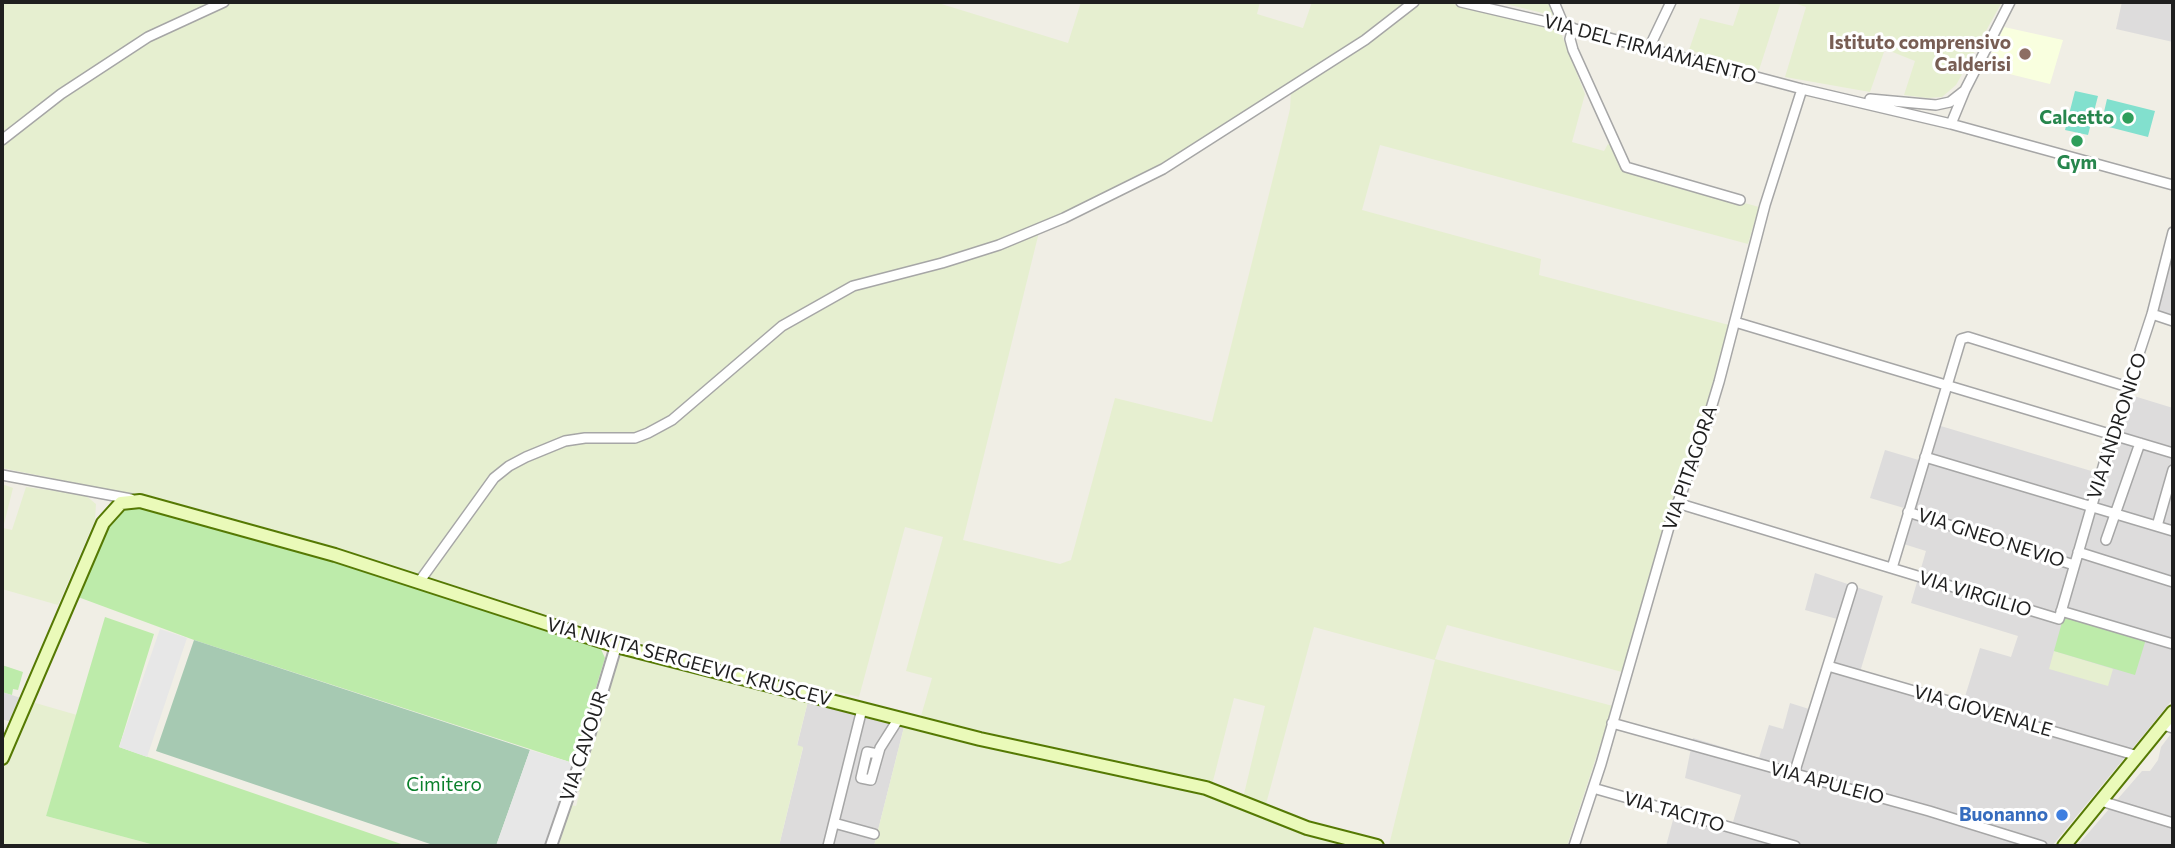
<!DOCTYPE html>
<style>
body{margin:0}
#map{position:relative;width:2175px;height:848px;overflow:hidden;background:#f0eee5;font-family:Commissioner,sans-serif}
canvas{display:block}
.frame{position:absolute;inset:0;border:4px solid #1f1f1f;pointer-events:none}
</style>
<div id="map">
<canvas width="2175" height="848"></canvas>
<div class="frame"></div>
</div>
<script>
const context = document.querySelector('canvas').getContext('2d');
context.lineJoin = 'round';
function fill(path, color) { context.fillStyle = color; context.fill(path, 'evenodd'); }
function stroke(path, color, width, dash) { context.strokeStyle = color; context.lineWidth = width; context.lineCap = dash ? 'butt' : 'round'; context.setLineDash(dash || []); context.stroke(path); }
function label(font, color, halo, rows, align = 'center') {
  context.font = font + ' Commissioner,sans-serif'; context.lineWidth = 6; context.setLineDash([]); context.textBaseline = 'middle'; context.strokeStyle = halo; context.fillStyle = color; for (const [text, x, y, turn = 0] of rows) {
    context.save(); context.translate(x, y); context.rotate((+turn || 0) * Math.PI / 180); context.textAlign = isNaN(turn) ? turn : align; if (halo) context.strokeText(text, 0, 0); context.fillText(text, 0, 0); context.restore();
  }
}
fill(new Path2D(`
 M2122,2H2173V42L2116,29Z
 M2173,223V323L2150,316L2162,259Z
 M2124,393L2173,408V699L2052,846H1666L1677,805L1733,822L1741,795L1685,778L1693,738L1759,758L1769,725L1783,729L1790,703L1809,709L1837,619L1805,610L1815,573L1883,596L1860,672L1963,703L1980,648L2011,657L2018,636L1911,603L1926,551L1894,541L1904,508L1870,498L1885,450L1922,461L1934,424L2098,473Z
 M2,692L21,698L11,722L2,719Z
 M808,701L904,727L874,846H779L803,748L797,746Z
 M2173,731V846H2077L2142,771H2150L2158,760L2161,747Z`), '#dddcdc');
fill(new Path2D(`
 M2004,27L2063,40L2050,84L1985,68Z`), '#f9ffdf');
fill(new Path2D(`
 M2,2H216L153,29L55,94L2,135Z
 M235,2H935L1068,43L1081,2H1260L1257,14L1303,28L1312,2H1409L1356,42L1151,171L1041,224L963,540L1060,564L1071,560L1115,398L1212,422L1284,134L1290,109L1291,91L1388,28L1423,2H1444L1559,28L1585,94L1572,142L1604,151L1608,144L1613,147L1627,170L1759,207L1748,244L1380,145L1362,210L1541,259L1539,275L1729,325L1698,437L1660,542L1622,672L1447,625L1435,659L1613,706L1567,846L1389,845L1435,660L1314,627L1266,804L1244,794L1265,706L1234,698L1212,785L1085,757L921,716L932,678L906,671L943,537L905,527L859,697L630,640L169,502L2,468V144L42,111L147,40L211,10Z
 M1498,2H1549L1555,16Z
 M1741,2H1781L1759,70L1689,50L1700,18L1733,26Z
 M1791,2H2002L1956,85L1942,97L1927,98L1904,95L1915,61L1885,49L1870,92L1785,77L1806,7Z
 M2,484L13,488L3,528L12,530L26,487L85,495L96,504L95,520L58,605L2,589Z
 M2054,651L2113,669L2108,686L2049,669Z
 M619,653L806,696L808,701L797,745L803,747L779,846H559L570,805L576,806L580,792L574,790L584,768Z
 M32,702L77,715L46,816L158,846H2V772Z
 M911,726L1188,788L1361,846H874L904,727Z`), '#e6efd0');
fill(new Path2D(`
 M143,506L417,586L600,647L605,658L573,763L194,640L78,597L109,527L125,510Z
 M2064,615L2146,639L2135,675L2054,651Z
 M105,617L154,634L119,747L407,846H158L46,816Z
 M2,665L23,672L18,690L13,689L12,695L2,692Z`), '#bdebaa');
fill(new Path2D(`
 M194,640L530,750L496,846H436L156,751Z`), '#a6c9b2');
fill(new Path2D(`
 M2075,91L2098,96L2088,135L2065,130Z
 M2107,99L2155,111L2148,137L2101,125Z`), '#82e0ce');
fill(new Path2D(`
 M160,629L187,638L147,757L119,747Z
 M530,750L573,763L546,846H496Z`), '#e7e7e7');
const minor = new Path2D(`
 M1461,2L1564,26L1802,89L1951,124L2173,185
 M1554,2L1564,26
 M1573,28L1570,39L1573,50L1626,167L1740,200
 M1649,48L1671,2
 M1870,99L1936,105L1950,102L1964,91
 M1951,124L1965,90L2010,2
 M2,140L61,94L148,37L224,2
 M2152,314L2173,321
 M1735,322L2173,453
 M1925,457L2173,531
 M2,475L131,499
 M1677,503L2059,619L2112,436L2152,314L2173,232
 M1908,512L2074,565
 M2157,526L2173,470
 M2106,540L2140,443
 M2078,552L2173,582
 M1892,568L1961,339L1968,337L2128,387
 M419,582L494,478L509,466L526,457L565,441L585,438H635L648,433L672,420L782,326L853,286L942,263L999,245L1064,218L1163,169L1365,40L1414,2
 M2061,611L2173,644
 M1828,666L2138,756
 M1612,723L1929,811L2042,846
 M2163,725L2173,728
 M878,754L867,752L861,778L871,780L880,748L899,718
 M1794,774L1852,588
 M1593,788L1795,846
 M2101,801L2173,823
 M834,823L874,834
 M828,846L862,709
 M1574,846L1601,764L1671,520L1700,445L1719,382L1765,205L1802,89`);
const tertiary = new Path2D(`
 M551,846L589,736L616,646`);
const secondary = new Path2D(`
 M2,758L103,523L121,503L140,501L335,555L616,646L980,739L1206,788L1307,828L1377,846
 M2064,846L2173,712`);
stroke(minor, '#a6a6a6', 12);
stroke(tertiary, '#a6a6a6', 14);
stroke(secondary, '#557903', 16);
stroke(minor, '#fff', 9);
stroke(tertiary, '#fff', 10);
stroke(secondary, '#eafab9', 12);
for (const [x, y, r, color] of [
 [2025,54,7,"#8d6e63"],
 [2128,118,7,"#2e9e5b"],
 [2077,141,7,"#2e9e5b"],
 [2062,815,7,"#3f7fe0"]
]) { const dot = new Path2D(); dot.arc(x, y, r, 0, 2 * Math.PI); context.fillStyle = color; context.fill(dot); stroke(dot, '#fff', 2.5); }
label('bold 19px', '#785e54', '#fff', [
 ["Istituto comprensivo",2011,43],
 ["Calderisi",2011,65]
], 'right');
label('19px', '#1f1f1f', '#fff', [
 ["VIA DEL FIRMAMAENTO",1650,49,15],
 ["VIA ANDRONICO",2117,426,-72],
 ["VIA PITAGORA",1690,468,-71],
 ["VIA GNEO NEVIO",1991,538,18],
 ["VIA VIRGILIO",1975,594,17],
 ["VIA NIKITA SERGEEVIC KRUSCEV",689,662,15],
 ["VIA GIOVENALE",1983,711,16],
 ["VIA CAVOUR",584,746,-72],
 ["VIA APULEIO",1827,783,15],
 ["VIA TACITO",1674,812,16]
]);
label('bold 19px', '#27864d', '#fff', [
 ["Calcetto",2114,118],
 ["Gym",2077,163,"center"]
], 'right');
label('19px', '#0a802b', '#fff', [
 ["Cimitero",444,785]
]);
label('bold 19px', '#366cbe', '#fff', [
 ["Buonanno",2048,815]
], 'right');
</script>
